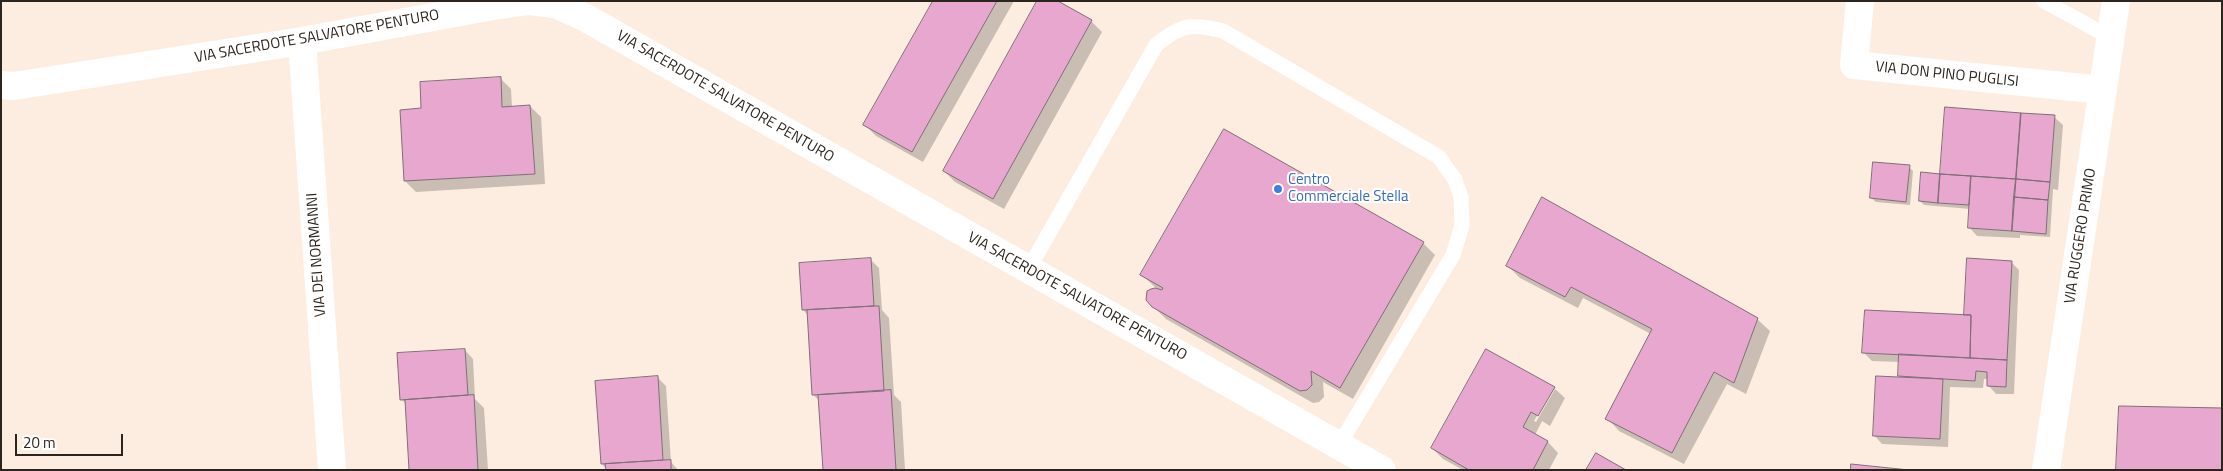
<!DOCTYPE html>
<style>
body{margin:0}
#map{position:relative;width:2223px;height:471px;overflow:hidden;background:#fdede0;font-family:"Titillium Web",sans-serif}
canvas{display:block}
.frame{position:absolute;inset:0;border:2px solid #2c251f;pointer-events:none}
.scale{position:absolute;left:15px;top:434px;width:108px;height:22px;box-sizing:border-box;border:2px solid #2c251f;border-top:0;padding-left:6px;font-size:15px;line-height:18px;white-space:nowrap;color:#2c251f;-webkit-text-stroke:4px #fff;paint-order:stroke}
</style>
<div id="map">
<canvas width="2223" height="471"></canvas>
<div class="frame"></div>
<div class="scale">20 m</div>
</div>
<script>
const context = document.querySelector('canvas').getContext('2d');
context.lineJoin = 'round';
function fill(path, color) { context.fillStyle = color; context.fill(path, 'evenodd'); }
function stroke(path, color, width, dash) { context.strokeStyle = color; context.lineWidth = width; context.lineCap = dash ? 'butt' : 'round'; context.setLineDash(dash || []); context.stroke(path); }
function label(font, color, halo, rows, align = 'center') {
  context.font = font + ' "Titillium Web",sans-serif'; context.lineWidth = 4; context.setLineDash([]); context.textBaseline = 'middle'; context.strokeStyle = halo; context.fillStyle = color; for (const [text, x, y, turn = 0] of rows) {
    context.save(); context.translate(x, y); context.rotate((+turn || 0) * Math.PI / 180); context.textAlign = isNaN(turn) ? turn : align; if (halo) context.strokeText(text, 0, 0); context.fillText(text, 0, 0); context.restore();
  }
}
fill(new Path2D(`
 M935,1H1014L923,162L876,136L865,125Z
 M1055,1L1091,21L1102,32L1004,209L955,182L944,171Z
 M500,78L511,89L512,107L530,106L541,117L545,184L416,192L405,181L423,109Z
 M2054,117L2063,125L2058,190L2053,189L2050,237L2020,235V238L1977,236L1969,227L1970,209L1924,205L1920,201L1941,175Z
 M1909,167L1913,171L1910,205L1876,202L1871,198Z
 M1423,243L1435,255L1353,399L1323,382L1324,397L1319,402L1313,403L1166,319L1153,306L1151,290L1157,289L1142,275Z
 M870,259L879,268L882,310L889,318L894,395L901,402L905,470H824L820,401L813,395L808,315L803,310Z
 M2011,262L2019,270L2014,394H1996L1988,385V379H1984L1983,388L1950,387L1948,447L1882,444L1874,435L1899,378L1900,362L1872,361L1864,353L1966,316Z
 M1508,266L1757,319L1770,331L1746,394L1727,384L1684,464L1619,431L1607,418L1651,334L1583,298L1578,308L1520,278Z
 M465,350L473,359L475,399L484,408L488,470H410L406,404L401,399Z
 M658,378L666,386L671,462L678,470H607L602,464Z
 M1554,388L1565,398L1550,426L1542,421L1535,435L1548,442L1558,453L1549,470H1463L1443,459L1432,448ZM1552,389H1555L1536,422L1534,421Z`), '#0003');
const building = new Path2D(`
 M933,1H997L912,152L863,125Z
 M1037,1H1058L1092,20L993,199L943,171Z
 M501,77L502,107L530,105L535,174L404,181L400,110L421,108L420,82Z
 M1945,107L2021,113L2016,179L1940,174Z
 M2021,113L2055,115L2050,182L2016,179Z
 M1224,129L1424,242L1340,388L1311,371L1312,385L1307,390L1300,391L1152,307L1146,300L1147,291L1151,289L1155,288L1162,290L1163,288L1140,275Z
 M1873,162L1910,165L1906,202L1870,198Z
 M1921,172L1940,174L1938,203L1919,201Z
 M1940,174L1971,176L1969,205L1938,203Z
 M1971,176L2016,179L2012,231L1968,228Z
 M2016,179L2050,182L2048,200L2014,197Z
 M1542,197L1758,318L1734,383L1714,372L1672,453L1605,419L1652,329L1571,287L1565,297L1506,266Z
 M2014,197L2048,200L2046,234L2012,231Z
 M871,258L874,306L802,310L799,263Z
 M1967,258L2012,261L2007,360L1970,358L1971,315H1964Z
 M874,306H879L884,391L812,395L807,310Z
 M1865,310L1971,315L1970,358L1862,353Z
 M465,349L468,395L400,400L397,353Z
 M1486,349L1555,387L1538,416L1531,412L1523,427L1548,441L1533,470H1469L1431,448Z
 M1899,354L2007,360L2006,387L1987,386V372L1976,371L1975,381L1898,376Z
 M658,376L663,460L601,464L595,381Z
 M1876,376L1943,379L1940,439L1873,436Z
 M891,390L896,470H823L818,395Z
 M474,395L478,470H409L405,400Z
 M2119,406L2222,408V470H2116Z
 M1596,453L1626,470H1586Z
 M671,460V470H606L605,464Z
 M1851,464L1909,470H1851Z`);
fill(building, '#e8a7ce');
stroke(building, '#816d79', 1);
stroke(new Path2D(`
 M2044,1L2111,38
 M1028,270L1156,45C1182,24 1191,23 1223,31L1439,157L1455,180L1461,197L1462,225L1453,255L1339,445`), '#fff', 15);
stroke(new Path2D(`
 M1860,1L1854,65L2103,90
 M302,41L332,470
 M1,85L14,86L302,41L493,6L530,1L558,5L586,18L1382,470`), '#fff', 28);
stroke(new Path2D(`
 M2046,470L2116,1`), '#fff', 28);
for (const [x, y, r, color] of [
 [1278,189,5,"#3f7fe0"]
]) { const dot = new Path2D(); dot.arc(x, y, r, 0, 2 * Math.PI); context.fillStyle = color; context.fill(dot); stroke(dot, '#fff', 2); }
label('15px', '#2c251f', '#fff', [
 ["VIA SACERDOTE SALVATORE PENTURO",317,37,-10],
 ["VIA DON PINO PUGLISI",1947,75,6],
 ["VIA SACERDOTE SALVATORE PENTURO",725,97,30],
 ["VIA RUGGERO PRIMO",2081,236,-81],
 ["VIA DEI NORMANNI",317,255,-94],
 ["VIA SACERDOTE SALVATORE PENTURO",1077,297,29]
]);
label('15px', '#366cbe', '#fff', [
 ["Centro",1288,180],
 ["Commerciale Stella",1288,197]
], 'left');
</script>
